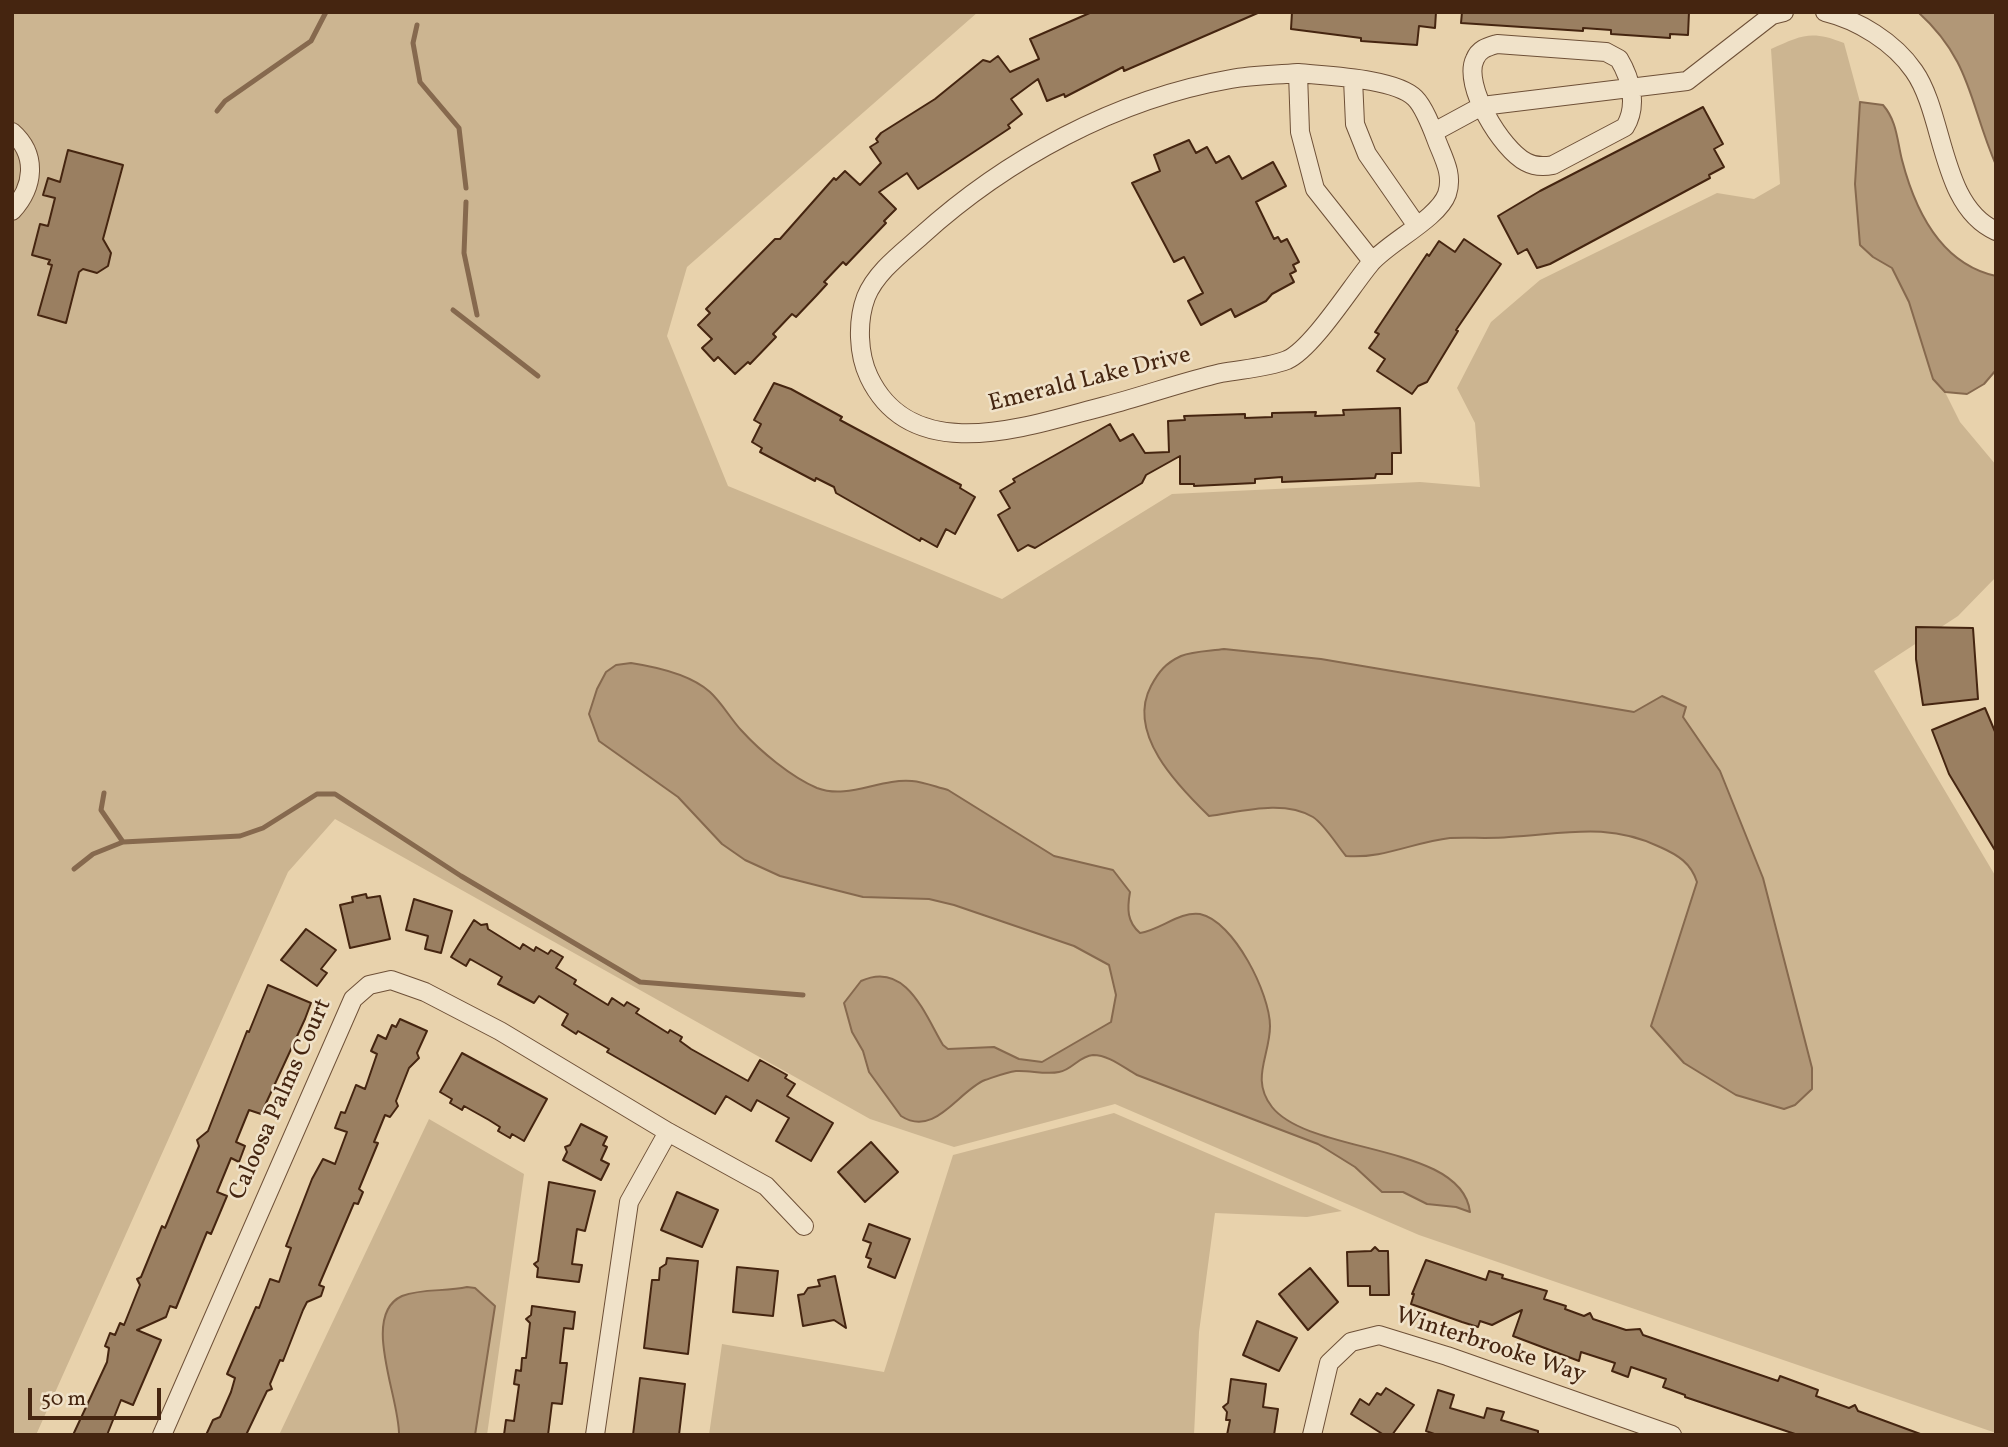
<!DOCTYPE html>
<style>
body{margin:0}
#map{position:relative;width:2008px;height:1447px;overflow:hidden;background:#e8d2ac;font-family:Vollkorn,serif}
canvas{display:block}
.frame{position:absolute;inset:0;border:14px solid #452510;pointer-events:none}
.scale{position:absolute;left:28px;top:1388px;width:133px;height:32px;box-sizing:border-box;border:4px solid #452510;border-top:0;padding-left:9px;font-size:21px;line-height:24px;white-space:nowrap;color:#452510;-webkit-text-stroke:5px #f0e2c9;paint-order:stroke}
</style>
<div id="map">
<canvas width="2008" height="1447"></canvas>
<div class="frame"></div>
<div class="scale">50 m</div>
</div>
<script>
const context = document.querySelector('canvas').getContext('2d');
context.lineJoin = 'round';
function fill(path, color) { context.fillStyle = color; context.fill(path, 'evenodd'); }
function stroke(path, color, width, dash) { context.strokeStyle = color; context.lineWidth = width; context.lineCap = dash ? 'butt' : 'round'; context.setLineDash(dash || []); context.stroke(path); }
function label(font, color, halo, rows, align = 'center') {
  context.font = font + ' Vollkorn,serif'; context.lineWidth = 5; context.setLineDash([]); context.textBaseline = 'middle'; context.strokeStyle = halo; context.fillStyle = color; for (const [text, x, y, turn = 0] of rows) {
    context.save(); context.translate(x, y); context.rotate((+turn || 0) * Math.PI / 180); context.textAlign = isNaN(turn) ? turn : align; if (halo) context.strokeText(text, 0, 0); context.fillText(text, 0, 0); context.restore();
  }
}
fill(new Path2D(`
 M12,12H978L687,267L667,336L728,486L1002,599L1172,494L1420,482L1480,487L1475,423L1457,388L1491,322L1540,280L1717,193L1754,199L1780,184L1771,49C1802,35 1811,30 1844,43L1860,102L1855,184L1860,245L1873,257L1892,268L1909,302L1933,379L1945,392L1960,422L1996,465L1995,578L1958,616L1874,671L1996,877V1433L1419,1235L1115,1104L954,1147L870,1119L335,819L288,872L36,1435H12Z
 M1114,1113L1342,1211L1307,1217L1215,1213L1199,1332L1194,1435H709L722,1344L884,1372L953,1155Z
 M429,1119L524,1174L487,1435H279Z`), '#ccb591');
const water = new Path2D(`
 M1918,12H1996V165C1969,103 1972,61 1918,12Z
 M1860,102L1883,105C1897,121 1897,140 1902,160C1915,210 1941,264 1996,276V370L1984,384L1967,394L1945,392L1933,379L1909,302L1892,268L1873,257L1860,245L1855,184Z
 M1224,649L1321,659L1634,712L1662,696L1686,707L1683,717L1720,771L1763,878L1812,1068V1089L1795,1105L1784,1109L1736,1095L1684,1063L1651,1026L1697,882C1691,863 1678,855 1660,847C1607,822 1565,834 1509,837C1489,839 1470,837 1450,838C1414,842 1383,859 1346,856C1336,844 1325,825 1313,817C1283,799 1240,812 1209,816C1177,785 1126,733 1151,686C1159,671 1166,663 1181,656C1193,651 1211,651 1224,649Z
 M631,663C657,667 690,674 710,692C722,703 730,718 741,730C760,751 791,777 817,788C848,800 880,778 912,781C924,782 936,787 948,790L1054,856L1113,870L1130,892C1127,909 1127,922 1140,933C1160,930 1180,911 1200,914C1234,921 1270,994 1270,1026C1270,1056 1250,1079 1272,1107C1310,1155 1462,1143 1470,1212L1456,1207L1427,1204L1403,1192H1382L1355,1167L1318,1144L1137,1075C1124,1068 1109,1055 1093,1055C1079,1056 1072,1070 1059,1072C1045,1075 1030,1070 1016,1071C1007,1072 994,1077 985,1080C958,1091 935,1138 901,1116L869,1072L863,1051L852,1032L844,1003L861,981C906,960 925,1015 943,1045L948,1049L994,1047L1019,1059L1042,1062L1111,1022L1116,995L1109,965L1074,946L954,905L929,899L863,897L780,876L745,860L722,844L678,797L599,741L589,714L597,689L606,672L616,665Z
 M467,1287L475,1288L495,1306L475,1435H399C400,1398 360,1315 402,1296C423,1288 446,1292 467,1287Z`);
fill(water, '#b19777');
stroke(water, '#86694e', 2);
stroke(new Path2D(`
 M417,25L413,43L420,82L459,128L466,188
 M217,111L225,101L311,41L326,12
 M466,202L464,253L477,315
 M453,310L538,376
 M104,793L101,810L123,842
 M74,869L93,854L123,842L240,836L263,828L317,794H335L461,876L640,982L803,995`), '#86694e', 5);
const building = new Path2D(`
 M1092,12H1260L1124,71L1123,67L1065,97L1064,94L1047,101L1038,79L1011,99L1022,114L1008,125L1010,128L918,189L907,173L879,192L896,209L884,221L886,223L846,265L843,262L824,282L827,284L816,296L796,317L792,314L773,334L776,337L750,364L748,362L735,374L718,357L714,361L702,348L712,339L698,325L710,313L706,309L775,239H780L834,178L836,180L845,171L860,185L881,163L870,147L878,142L876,139L881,133L935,99L983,60L990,62L998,56L1010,72L1039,59L1030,39Z
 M1292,12H1436L1435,28L1419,26L1417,45L1361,41V38L1291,29Z
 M1462,12H1689L1688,35L1670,34V38L1611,34V30L1583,28V31L1461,23Z
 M1703,107L1723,144L1714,149L1724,167L1709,175L1710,178L1550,264L1537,268L1527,249L1518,254L1498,216L1540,191Z
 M1189,140L1196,153L1207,147L1216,163L1229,156L1242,179L1273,162L1286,186L1256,202L1274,239L1278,237L1281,242L1287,239L1299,262L1293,265L1296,271L1290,274L1294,282L1272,294L1266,301L1235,317L1231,309L1201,325L1188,301L1203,293L1184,257L1174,262L1132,183L1160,171L1154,155Z
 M68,150L123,165L103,239L111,253L108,266L97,273L83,269L79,272L66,323L38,315L52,265L48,264L50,260L32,255L40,224L48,226L55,198L43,195L48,178L60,182Z
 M1464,239L1501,264L1456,330L1458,331L1427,382L1418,386L1412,394L1377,371L1385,359L1369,348L1379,334L1375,332L1427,254L1429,256L1439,241L1455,252Z
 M774,383L791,389L842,417L840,420L961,485L960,488L975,497L955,534L946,529L937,547L921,538L920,541L836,493L834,487L816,478L815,481L760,452L762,448L752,442L761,424L754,420Z
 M1400,408L1401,453H1392V474H1376L1375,478L1282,482V477L1255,479V483L1194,486V484H1180V456L1146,475L1142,483L1035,548L1028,545L1018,551L998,515L1010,508L1000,491L1015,482L1013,479L1110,424L1120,441L1133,434L1145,453L1169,452L1168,421L1185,420L1184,416L1245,414V418L1272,417V413L1316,412L1315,416L1344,415L1343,410Z
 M1916,627L1973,628L1978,699L1923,705L1916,659Z
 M1985,708L1996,734V852L1949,774L1932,730Z
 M366,894L367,898L380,896L390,939L350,948L340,905L353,902L352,897Z
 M414,899L452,911L441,953L425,949L428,936L406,930Z
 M474,920L481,925L487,924L488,929L520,949L523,944L534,951L536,947L548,954L551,950L563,957L556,968L576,980L574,984L608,1005L612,998L624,1006L627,1002L639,1009L636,1013L668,1033L670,1030L682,1037L680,1041L691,1049L748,1081L760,1060L787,1075L785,1078L795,1084L787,1096L833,1123L811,1161L776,1141L789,1118L757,1100L751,1111L726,1096L715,1114L607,1052L609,1049L578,1031L576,1034L562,1025L568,1014L539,996L534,1003L498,984L502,977L470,959L466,966L451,957Z
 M306,929L336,950L321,969L327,973L317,986L281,960Z
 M268,985L311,1003L305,1019L261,1114L249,1110L236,1142L245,1146L239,1162L231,1158L217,1192L227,1196L211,1234L207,1232L176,1308L170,1306L166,1317L137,1330L161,1340L133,1405L121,1400L107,1435H73L107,1362L109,1348L105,1346L110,1333L115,1335L120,1323L124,1325L140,1285L137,1279L141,1277L162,1226L165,1228L199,1146L197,1140L208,1131L247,1031L249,1032Z
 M400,1019L427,1031L417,1053L419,1058L409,1068L396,1101L398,1106L390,1117L385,1115L374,1142L378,1143L359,1189L363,1192L358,1204L354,1203L319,1285L324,1287L321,1296L307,1302L303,1310L283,1361L280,1360L270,1384L272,1389L267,1391L246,1435H206L213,1420L220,1417L231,1392L235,1378L227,1374L256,1307L259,1308L270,1279L279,1282L291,1248L286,1246L312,1179L323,1159L335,1164L347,1132L335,1128L341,1112L345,1113L356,1085L365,1089L377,1054L371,1051L378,1035L386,1039L392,1025L396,1027Z
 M462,1053L547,1099L524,1141L512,1134L510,1138L498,1131L500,1127L489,1120L464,1106L462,1110L450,1103L452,1099L440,1092Z
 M581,1124L607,1137L603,1145L607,1147L601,1160L609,1164L601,1180L563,1160L567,1152L565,1147L570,1145Z
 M871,1142L898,1172L865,1202L838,1172Z
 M549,1182L595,1191L585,1231L577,1229L572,1264L582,1265L579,1282L537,1277L538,1268L534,1264L538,1261Z
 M677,1192L718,1210L702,1247L661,1230Z
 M869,1224L910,1239L895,1278L868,1267L871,1259L866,1257L871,1243L863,1240Z
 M1375,1247L1379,1251H1388L1389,1295H1370V1286H1348L1347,1252L1371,1251Z
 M667,1258L698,1261L688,1354L644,1348L652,1280H659L660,1268L666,1264Z
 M1426,1260L1486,1280L1489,1271L1503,1275L1502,1278L1547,1291L1544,1299L1566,1306L1565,1309L1584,1316L1590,1313L1593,1319L1626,1330L1640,1329L1643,1335L1778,1381L1780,1376L1818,1390L1816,1396L1849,1408L1855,1405L1858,1411L1923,1435H1798L1685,1397V1395L1663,1387L1666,1379L1631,1367L1628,1377L1612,1371L1615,1363L1581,1352L1579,1361L1513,1336L1522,1310L1492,1325L1480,1321L1478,1327L1462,1322L1411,1304L1414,1294H1412Z
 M737,1267L778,1271L773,1316L733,1312Z
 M1310,1268L1338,1302L1308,1330L1279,1294Z
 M835,1276L846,1328L834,1320L803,1326L798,1295L804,1294L808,1288L820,1286L818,1280Z
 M532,1306L575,1312L573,1329L564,1328L560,1363H567L562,1404L552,1403L548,1435H504L506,1420L514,1421L519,1385L514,1384L516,1370L521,1371L522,1358H526L530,1323L526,1319L531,1315Z
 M1257,1321L1297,1338L1279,1371L1243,1355Z
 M640,1378L685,1384L679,1435H633Z
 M1231,1379L1266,1384L1263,1407L1278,1409L1274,1435H1227L1230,1420H1226L1227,1412L1223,1407L1228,1403Z
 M1386,1388L1414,1405L1392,1435H1384L1351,1414L1360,1399L1369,1405L1377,1393L1381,1395Z
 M1438,1390L1454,1395L1450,1408L1484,1418L1487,1408L1504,1412L1501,1420L1538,1431V1435H1437L1426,1431Z`);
fill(building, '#9a7f61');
stroke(building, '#452510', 2);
const minor = new Path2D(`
 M1825,12C1858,20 1894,42 1914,71C1945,115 1940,206 1996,231
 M1497,44L1606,52L1619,59C1631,79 1638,106 1625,127L1553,165C1543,167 1535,167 1526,162C1502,150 1462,85 1475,59C1479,49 1487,47 1497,44Z
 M1298,73C1326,76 1395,78 1415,98C1425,108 1433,131 1438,144C1445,161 1453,176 1447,194C1438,219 1387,243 1370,264C1351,287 1312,349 1287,360C1266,368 1242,369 1221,373C1182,382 1144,396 1105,406C1030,425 913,469 869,377C858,354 857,321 866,297C876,272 902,253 921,236C1006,159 1116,99 1231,79C1253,75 1276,75 1298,73Z
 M1298,73L1300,132L1315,189L1372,261
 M1353,79L1355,124L1367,154L1417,226
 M12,132C38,155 34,187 12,211
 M1434,132L1482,106L1687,81L1772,15L1784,12
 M162,1435L353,999L369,985L391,980L425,992L500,1031L668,1132L766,1186L804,1226
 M595,1435L629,1202L668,1132
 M1312,1435L1329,1363L1351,1342L1379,1335L1447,1356L1672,1435`);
stroke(minor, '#6e5037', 20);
stroke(minor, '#f0e2c9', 18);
label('24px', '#452510', '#f0e2c9', [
 ["Emerald Lake Drive",1090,381,-14],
 ["Caloosa Palms Court",282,1100,-66],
 ["Winterbrooke Way",1490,1347,18]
]);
</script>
